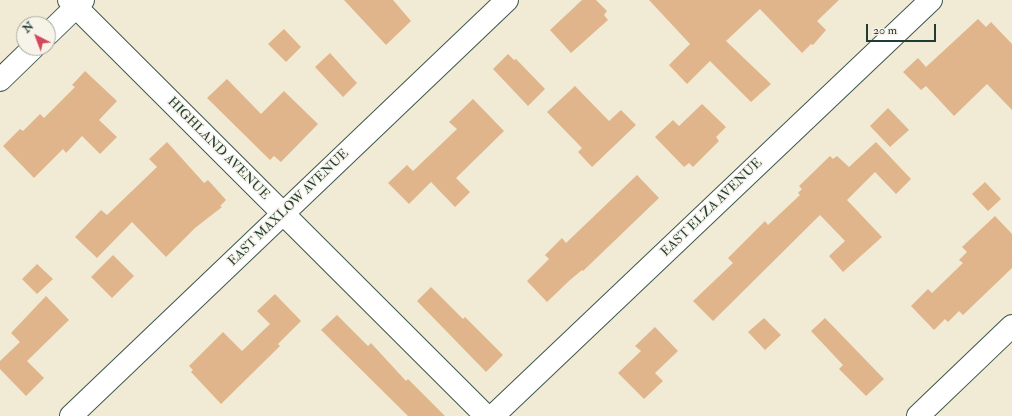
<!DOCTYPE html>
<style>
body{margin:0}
#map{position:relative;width:1012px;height:416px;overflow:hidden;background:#f1ead4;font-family:"IM FELL Double Pica",serif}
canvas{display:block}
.north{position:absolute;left:16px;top:16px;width:40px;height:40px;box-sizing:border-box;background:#f7f3e8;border:1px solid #a1aaa0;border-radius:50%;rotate:318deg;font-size:11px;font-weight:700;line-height:16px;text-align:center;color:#1f3d34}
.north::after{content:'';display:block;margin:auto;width:14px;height:18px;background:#d1495b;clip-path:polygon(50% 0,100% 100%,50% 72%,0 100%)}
.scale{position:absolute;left:866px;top:24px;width:70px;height:18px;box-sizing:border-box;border:2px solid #1f3d34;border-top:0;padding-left:5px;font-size:12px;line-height:14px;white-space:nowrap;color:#1f3d34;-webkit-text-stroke:3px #f7f3e8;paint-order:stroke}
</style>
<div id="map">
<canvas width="1012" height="416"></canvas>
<div class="north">N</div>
<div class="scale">20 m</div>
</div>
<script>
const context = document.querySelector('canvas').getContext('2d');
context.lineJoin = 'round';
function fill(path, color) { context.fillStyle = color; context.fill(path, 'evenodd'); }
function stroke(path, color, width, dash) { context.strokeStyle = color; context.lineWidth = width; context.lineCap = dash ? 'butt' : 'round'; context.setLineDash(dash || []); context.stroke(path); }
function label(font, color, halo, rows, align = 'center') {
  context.font = font + ' "IM FELL Double Pica",serif'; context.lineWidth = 3; context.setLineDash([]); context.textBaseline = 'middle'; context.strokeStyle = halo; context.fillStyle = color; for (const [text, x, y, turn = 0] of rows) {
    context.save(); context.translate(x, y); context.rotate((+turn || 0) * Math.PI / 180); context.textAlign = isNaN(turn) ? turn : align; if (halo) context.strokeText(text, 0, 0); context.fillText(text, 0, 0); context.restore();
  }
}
fill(new Path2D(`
 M344,0H393L411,21L386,45Z
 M582,0H596L607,11L604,15L608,20L571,53L550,30Z
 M649,0H839L817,21L826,30L813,45L811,44L802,53L760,9L726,41L771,84L751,102L710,61L687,84L669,65L690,44Z
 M978,19L986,27L991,22L1012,44V110L987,84L954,116L926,86L921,90L903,72L918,58L926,67Z
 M284,29L301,47L286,62L268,44Z
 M330,53L357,83L343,97L315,67Z
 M508,54L514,60L516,59L545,89L528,106L493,69Z
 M85,71L117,101L99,120L117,137L100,154L82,136L66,153L63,149L34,178L3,146L20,129L23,131L40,114L44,118L75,87L72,85Z
 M227,79L261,114L284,91L318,124L281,162L274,156L270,160L207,98Z
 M575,86L609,121L621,110L636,125L592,167L578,152L582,148L547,112Z
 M473,99L504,131L456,178L470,192L455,207L431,182L409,204L388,183L407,165L413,171L457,129L449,122Z
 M702,104L726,127L716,137L719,141L693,167L689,163L684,167L655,137L673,120L679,126Z
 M888,108L909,130L890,147L870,126Z
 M167,142L204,183L208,180L226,200L220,206L222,207L195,228L166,257L132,222L97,258L75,237L101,210L107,215L157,167L149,159Z
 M876,142L911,179L896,194L875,172L847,200L882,237L843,272L829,256L845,241L820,215L713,321L693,301L733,263L728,258L765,221L768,225L800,195L798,193L802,189L799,186L830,156L833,159L837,156L849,167Z
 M637,175L659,198L583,271L582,270L570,280L547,302L527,281L549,259L545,255L562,238L566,243Z
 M985,182L1001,199L988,211L972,194Z
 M995,216L1012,234V268L963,315L959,311L948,322L945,319L934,330L911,306L928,289L932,293L963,263L959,260L967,252L962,247Z
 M113,255L134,276L112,298L91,277Z
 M37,264L53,279L37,294L22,279Z
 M431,287L463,319L465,317L503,355L486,372L417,301Z
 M275,294L301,321L278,344L280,346L221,404L191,372L193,370L189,366L223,332L242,351L270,324L257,311Z
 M46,296L69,320L27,361L44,378L26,396L0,369V361L20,342L11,333Z
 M337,315L368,346L371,343L406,381L408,379L445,416H408L321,330Z
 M764,318L781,335L765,350L748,332Z
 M825,318L884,379L866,396L839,369L843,365L811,331Z
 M655,327L678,351L655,373L663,381L644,399L618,373L641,351L635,346Z`), '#e0b58b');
const street = new Path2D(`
 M69,0L486,416
 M48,34L83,0
 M0,80L33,48
 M71,416L507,0
 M493,416L931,0
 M918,416L1012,326`);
stroke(street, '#3e574c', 24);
stroke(street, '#fff', 22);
label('13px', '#1f3d34', '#f7f3e8', [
 ["HIGHLAND AVENUE",218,149,45],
 ["EAST MAXLOW AVENUE",289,208,-44],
 ["EAST ELZA AVENUE",712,208,-44]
]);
</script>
